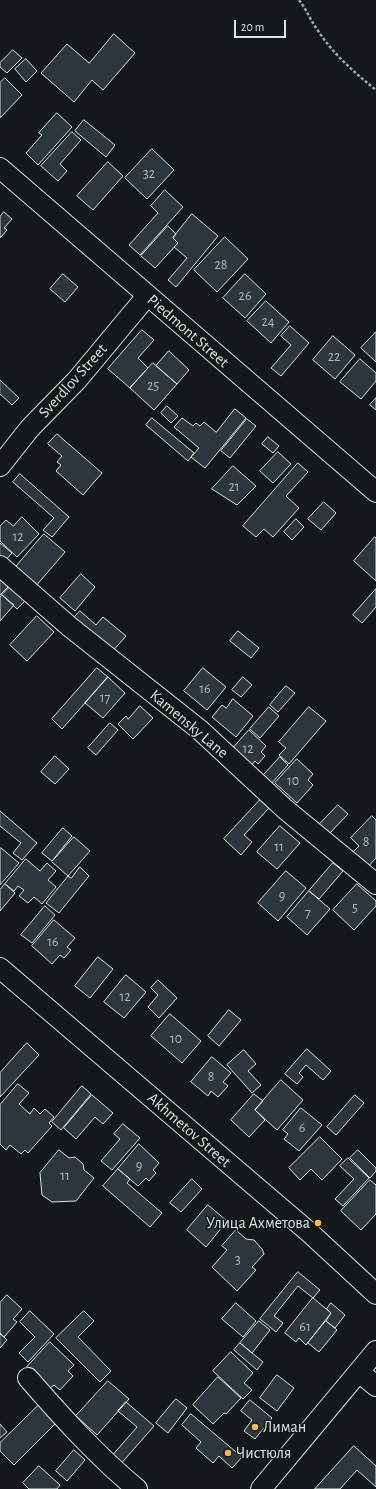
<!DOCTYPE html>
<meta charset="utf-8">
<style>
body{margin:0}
#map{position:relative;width:376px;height:1489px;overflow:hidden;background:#14181c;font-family:"Alegreya Sans",sans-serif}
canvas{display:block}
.scale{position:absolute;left:234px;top:20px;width:52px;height:18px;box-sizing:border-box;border:2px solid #d8e6dc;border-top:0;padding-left:5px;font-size:12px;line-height:14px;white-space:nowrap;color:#d8e6dc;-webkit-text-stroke:3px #14181c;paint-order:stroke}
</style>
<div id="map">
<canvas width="376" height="1489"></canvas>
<div class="scale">20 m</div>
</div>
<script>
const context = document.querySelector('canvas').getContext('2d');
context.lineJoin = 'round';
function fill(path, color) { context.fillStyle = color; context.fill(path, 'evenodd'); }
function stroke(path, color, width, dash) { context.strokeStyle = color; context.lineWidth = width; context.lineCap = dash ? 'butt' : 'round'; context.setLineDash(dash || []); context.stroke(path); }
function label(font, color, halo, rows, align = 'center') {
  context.font = font + ' "Alegreya Sans",sans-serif'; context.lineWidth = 3; context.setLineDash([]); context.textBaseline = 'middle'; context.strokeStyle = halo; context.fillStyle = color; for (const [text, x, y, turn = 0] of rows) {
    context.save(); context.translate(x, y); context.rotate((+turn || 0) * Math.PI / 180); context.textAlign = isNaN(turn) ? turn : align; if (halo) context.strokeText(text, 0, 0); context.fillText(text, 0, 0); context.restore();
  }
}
const building = new Path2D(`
 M114,34L135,53L103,90L92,80L74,102L41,73L67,44L89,63Z
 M13,50L22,58L7,73L0,67V63Z
 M26,59L37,71L26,82L15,69Z
 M5,78L22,95L0,118V83Z
 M57,113L72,127L38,165L26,153L42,135L39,133Z
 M84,120L115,145L106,157L75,131Z
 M72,132L81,140L60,164L67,171L58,181L41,166Z
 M152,149L174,170L147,199L125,178Z
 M108,162L123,176L93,210L77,196Z
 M165,190L183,207L140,255L129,245L158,213L151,206Z
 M4,212L12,219L4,228L7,230L0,238V217Z
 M192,214L218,236L176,287L168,280L187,258L174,247L178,243L173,238Z
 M168,226L176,234L173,238L178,243L155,268L141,256Z
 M225,237L248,259L217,292L194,270Z
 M63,274L78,287L65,302L50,289Z
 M245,274L266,294L245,318L223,298Z
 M266,301L289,322L271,343L247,321Z
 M290,326L309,343L281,376L271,368L291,345L281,336Z
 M142,330L154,340L138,358L148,368L130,388L108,369Z
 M376,332V362L361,348Z
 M333,336L355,355L335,379L313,360Z
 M169,351L189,370L177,384L156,366Z
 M360,359L376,373V381L361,399L340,382Z
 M153,363L177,384L154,410L130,388Z
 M0,380L19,398L12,405L0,394Z
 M376,398V410L370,405Z
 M167,406L178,416L171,423L161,413Z
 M235,409L246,418L205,468L191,457L199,448L174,427L182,418L193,426L196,423L200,426L204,422L216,432Z
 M152,418L194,453L188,461L146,425Z
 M247,419L256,426L230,458L221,451Z
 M57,434L102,473L83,495L56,471L61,465L57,462L62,456L48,444Z
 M268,437L279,446L273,453L262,444Z
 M278,452L291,464L273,483L260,471Z
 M298,463L308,472L286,496L299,508L273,537L264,529L256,537L243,526Z
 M233,466L256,486L237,505L212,489Z
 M20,474L69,517L52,537L43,530L54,518L13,482Z
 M324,502L336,513L321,530L308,519Z
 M22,517L39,534L17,557L0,541V526L6,520L13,526Z
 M296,519L304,527L292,540L284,532Z
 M44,534L65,552L35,587L14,569Z
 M375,537L376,538V581L354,561Z
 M0,543L12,553L3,563L0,561Z
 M81,574L95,587L75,611L60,598Z
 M0,580L8,587L0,595Z
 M10,587L25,601L17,609L2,595Z
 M376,589V607L362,623L353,615Z
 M2,595L14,605L0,621V598Z
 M80,611L96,625L103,617L126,636L111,653L72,620Z
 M37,616L54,632L27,661L10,645Z
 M238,631L259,648L251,658L230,641Z
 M97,668L108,677L62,729L52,719Z
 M203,668L226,687L207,710L184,691Z
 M108,677L125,693L103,718L85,703Z
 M243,677L252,685L241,697L232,690Z
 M286,686L295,693L278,712L270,705Z
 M233,699L253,716L236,737L212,717L222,705L226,708Z
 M140,706L153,718L133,739L118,724L126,716L128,719Z
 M269,707L279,716L260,738L250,729Z
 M309,707L326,721L289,764L279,755L286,748L279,742Z
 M110,723L118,730L96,755L88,748Z
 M249,730L266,746L261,752L265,756L258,764L255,761L248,769L229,753Z
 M55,756L69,769L55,784L41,772Z
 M280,757L288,765L270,785L261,778Z
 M297,759L313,774L308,780L313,785L297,803L275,783Z
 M260,800L269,808L244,835L252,842L241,855L224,839Z
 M338,805L348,814L327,836L318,826Z
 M0,811L37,843L22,860L13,853L21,843L0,826Z
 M372,816L376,820V858L366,869L350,855L359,846L351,838Z
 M280,826L300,843L277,869L257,852Z
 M63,828L72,836L52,861L42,853Z
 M74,837L90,851L68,876L52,862Z
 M1,848L19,863L0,885V849Z
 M26,859L40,871L47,863L56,871L48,880L56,887L42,904L34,897L28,903L19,896L24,890L18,886L14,891L5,884Z
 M333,863L343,871L319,899L309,891Z
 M80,867L89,876L59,913L46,903L68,876L71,878Z
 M286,871L306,888L278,921L258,903Z
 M5,884L15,893L0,911V890Z
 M357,884L376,901V906L354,930L333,910Z
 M309,891L330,909L307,935L287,917Z
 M45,906L55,915L32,943L21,935Z
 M54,920L75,938L67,947L71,950L64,958L60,955L52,964L32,946Z
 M98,957L113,969L90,998L75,986Z
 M126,975L146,992L124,1018L104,1002Z
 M158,980L177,998L159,1018L148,1007L158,995L151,988Z
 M229,1010L241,1020L219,1046L208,1036Z
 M170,1014L201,1041L182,1063L151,1036Z
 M27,1043L39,1055L0,1097V1073Z
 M307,1049L331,1071L323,1080L306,1065L299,1073L303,1077L297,1084L285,1074Z
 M244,1050L256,1064L248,1071L261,1085L252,1093L227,1065Z
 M212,1057L231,1073L223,1082L228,1086L218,1097L211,1091L208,1096L191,1082Z
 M281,1080L303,1100L277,1130L255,1110Z
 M18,1084L29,1093L19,1104L30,1114L34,1108L40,1114L45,1109L54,1117L49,1123L52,1126L28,1153L25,1150L21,1154L10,1145L6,1150L0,1144V1105Z
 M82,1086L91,1094L61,1130L52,1122Z
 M254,1094L263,1101L255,1110L265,1120L249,1137L231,1120Z
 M92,1095L113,1113L103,1124L95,1117L76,1139L64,1128Z
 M355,1095L364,1103L336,1135L327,1127Z
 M301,1108L322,1125L299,1151L284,1139L288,1134L283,1130Z
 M123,1124L140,1138L112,1170L101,1161L120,1139L114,1134Z
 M320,1137L342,1159L322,1180L311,1169L300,1180L289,1168Z
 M139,1144L159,1163L153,1170L156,1173L149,1181L146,1178L138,1186L118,1169Z
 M59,1150L69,1158L75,1157L83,1164L84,1170L94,1178L76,1201L52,1202L42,1195L40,1173Z
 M358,1150L376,1168V1171L370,1178L350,1158Z
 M348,1158L369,1178L343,1206L335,1199L354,1179L340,1166Z
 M118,1169L130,1179L127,1183L162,1213L150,1227L103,1186Z
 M192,1179L202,1189L181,1212L170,1203Z
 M370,1180L376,1185V1214L361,1230L341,1211Z
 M208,1205L227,1221L206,1247L187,1230Z
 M236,1230L246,1239L254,1240L262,1249L264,1254L252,1267L256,1270L237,1291L212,1267L227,1250L222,1246Z
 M298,1272L320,1290L313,1298L298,1286L274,1316L283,1323L276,1332L260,1319Z
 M7,1295L22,1309L13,1319L17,1322L4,1337L0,1334V1303Z
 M313,1298L331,1313L306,1345L299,1338L296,1342L285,1333Z
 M236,1303L256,1321L243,1337L222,1319Z
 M331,1303L345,1315L335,1328L326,1321L331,1313L327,1309Z
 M30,1311L54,1334L28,1362L19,1353L35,1337L20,1322Z
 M84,1311L94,1321L78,1337L111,1371L100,1382L56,1338Z
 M259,1321L270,1330L252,1353L240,1343Z
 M326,1321L337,1330L319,1352L308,1343Z
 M0,1333L7,1340L0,1348Z
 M50,1342L74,1365L68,1371L73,1376L60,1390L54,1385L50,1388L27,1367Z
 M240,1343L263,1362L257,1370L234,1350Z
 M231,1352L253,1373L244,1383L252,1390L243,1399L213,1371Z
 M277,1375L294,1388L277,1411L260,1398Z
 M218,1377L241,1398L226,1414L224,1413L213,1424L193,1405Z
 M108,1381L129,1399L97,1435L76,1416Z
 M176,1399L187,1408L168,1433L156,1423Z
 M250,1400L272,1418L255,1439L244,1431L252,1420L241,1411Z
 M42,1402L59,1420L14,1465L0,1451V1443Z
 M126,1402L154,1426L119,1466L110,1458L137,1427L118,1411Z
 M191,1414L242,1457L232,1468L219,1456L213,1463L196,1448L201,1442L182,1425Z
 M0,1424L7,1432L0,1438Z
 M354,1446L376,1466V1487L357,1470L340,1489H315Z
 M74,1450L85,1460L67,1481L56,1471Z
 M39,1466L60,1485L57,1489H29L23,1483Z`);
fill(building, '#2c363c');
stroke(building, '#d8e6dc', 1);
const minor = new Path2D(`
 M0,168L376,492
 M0,466L30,428L77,380L147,296
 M0,566L70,627L200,730L285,809L376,884
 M0,968L310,1233L376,1294
 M359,1372L376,1386
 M28,1378C62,1417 97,1456 137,1489
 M261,1489L376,1351`);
stroke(minor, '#d8e6dc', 22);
stroke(new Path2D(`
 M299,0C307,10 311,22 319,32C334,55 355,73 376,90`), '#9da8a2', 2.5, [3, 2]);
stroke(minor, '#14181c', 20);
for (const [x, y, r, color] of [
 [318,1223,4,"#ffb74d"],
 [255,1427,4,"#ffb74d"],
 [228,1453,4,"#ffb74d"]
]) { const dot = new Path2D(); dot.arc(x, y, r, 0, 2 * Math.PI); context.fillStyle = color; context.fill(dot); stroke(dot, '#14181c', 1.5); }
label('14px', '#adbab4', null, [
 ["32",149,174],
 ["28",221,265],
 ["26",245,296],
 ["24",268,322],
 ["22",334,357],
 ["25",153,386],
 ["21",234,487],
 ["12",18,537],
 ["16",205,689],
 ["17",105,698],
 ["12",248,749],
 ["10",293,781],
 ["8",366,842],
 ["11",279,847],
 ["9",282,896],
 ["5",355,908],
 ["7",308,913],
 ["16",53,942],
 ["12",125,997],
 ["10",176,1039],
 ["8",211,1077],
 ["6",302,1128],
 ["9",139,1166],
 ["11",65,1176],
 ["3",238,1260],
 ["61",305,1327]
]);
label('16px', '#d8e6dc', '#14181c', [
 ["Piedmont Street",188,331,41],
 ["Sverdlov Street",73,381,-48],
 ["Kamensky Lane",189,724,40],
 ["Akhmetov Street",189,1130,41]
]);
label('16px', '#d8e6dc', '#14181c', [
 ["Улица Ахметова",310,1223,"right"],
 ["Лиман",263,1427],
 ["Чистюля",236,1453]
], 'left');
</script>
